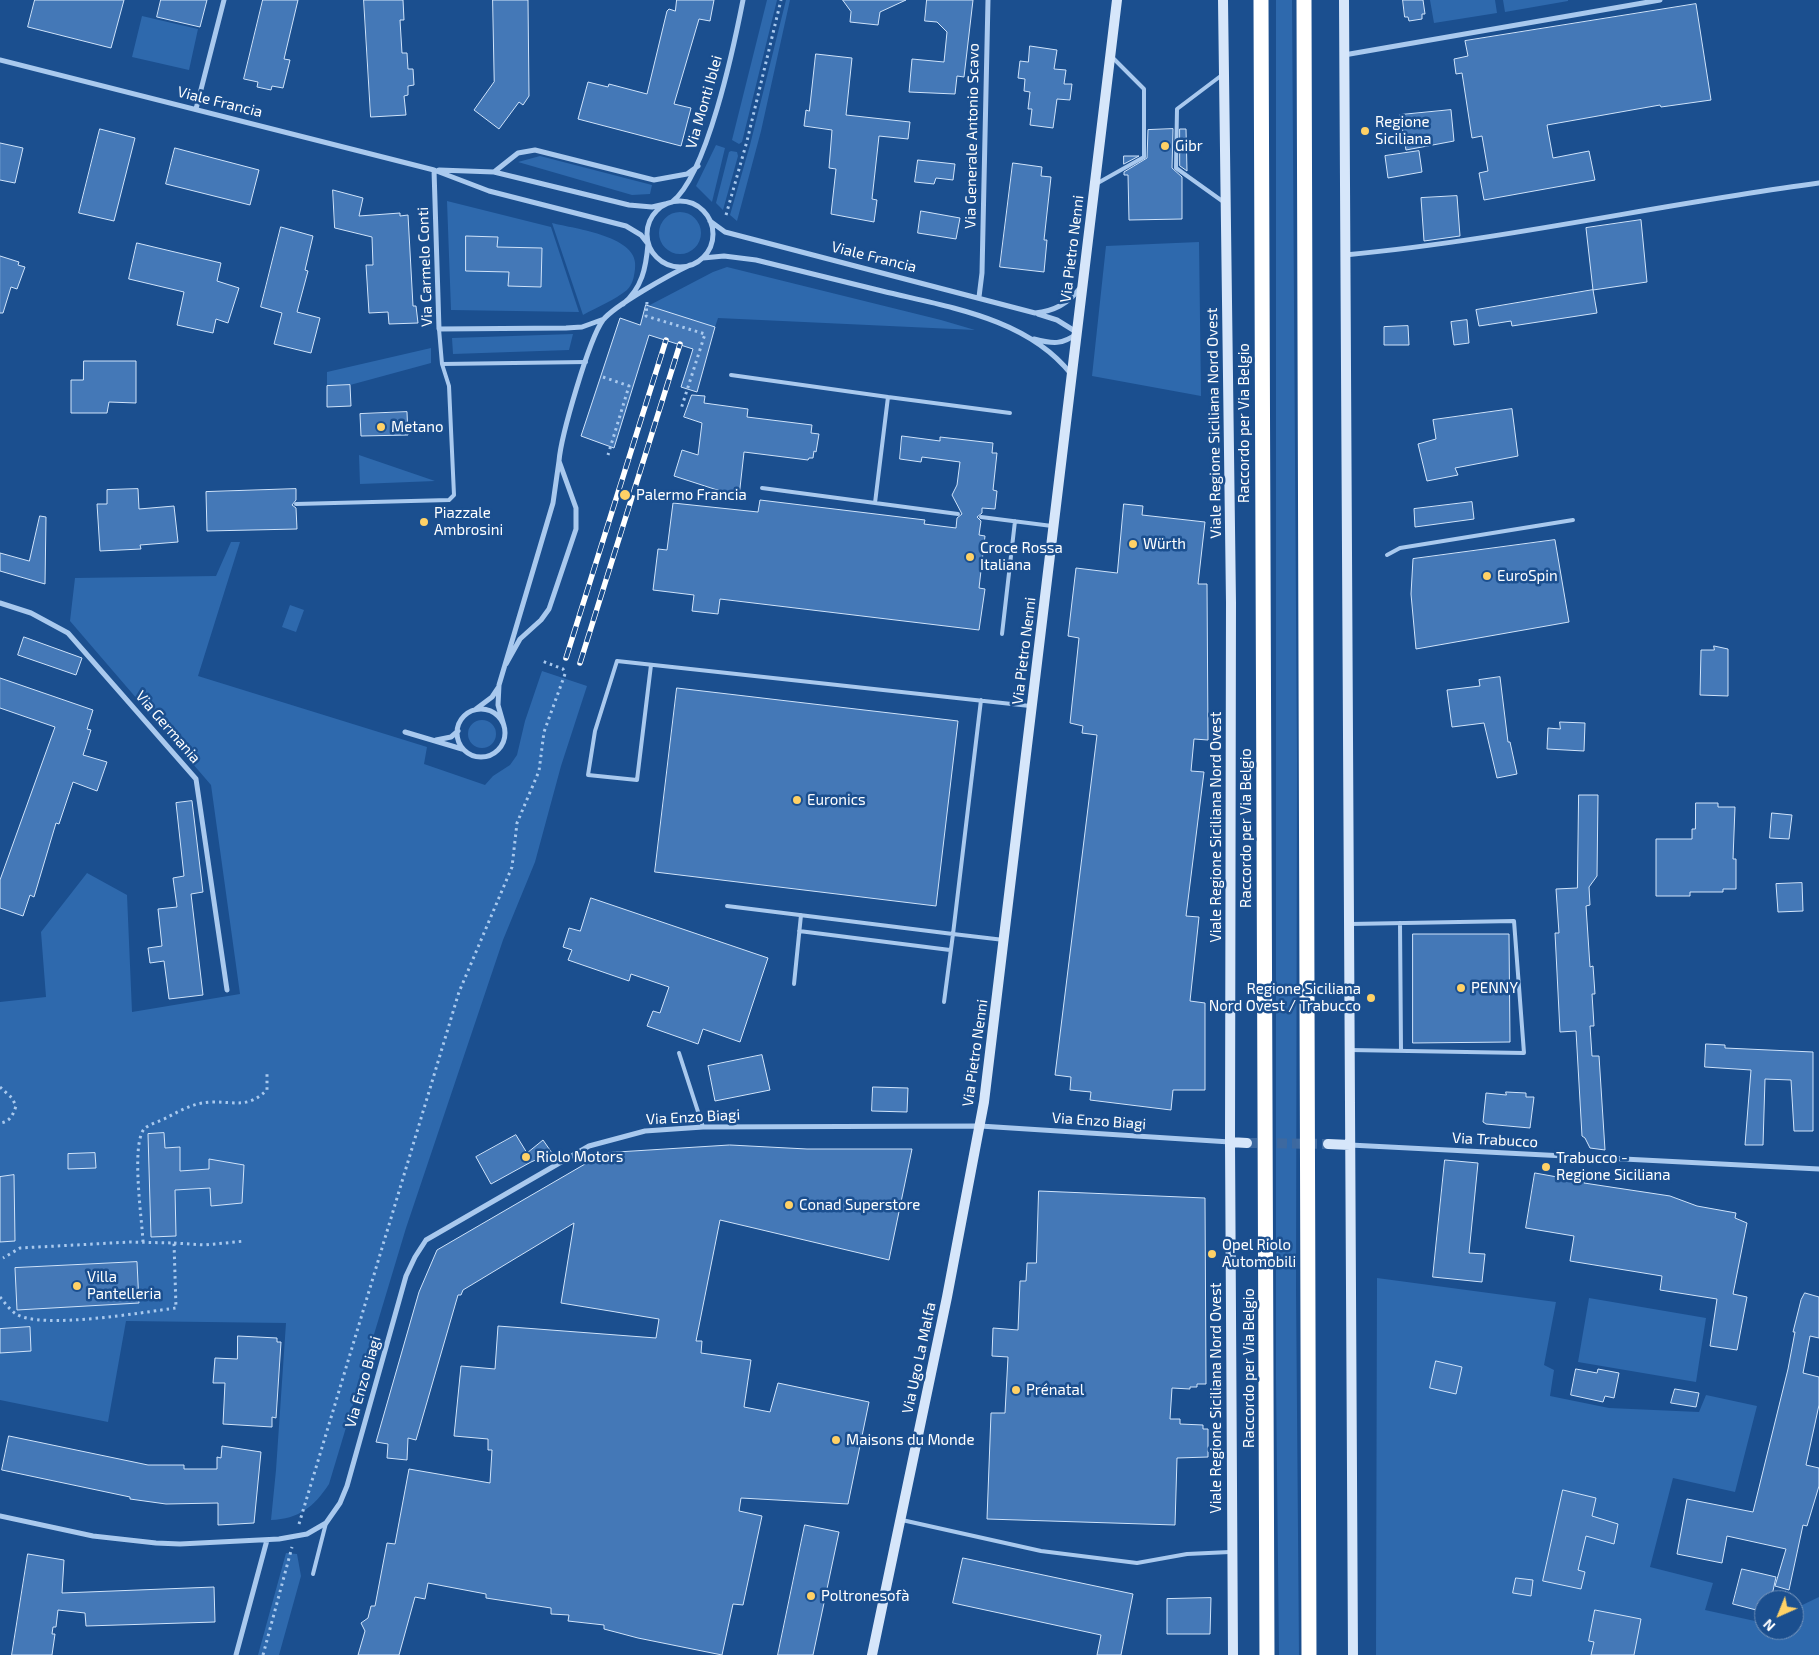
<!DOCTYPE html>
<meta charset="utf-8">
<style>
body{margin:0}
#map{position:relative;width:1819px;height:1655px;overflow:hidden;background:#1b4f8f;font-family:"Exo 2",sans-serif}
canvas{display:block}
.north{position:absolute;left:1754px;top:1590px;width:50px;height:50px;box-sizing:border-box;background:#1b4f8f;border:1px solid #7695bc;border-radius:50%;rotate:224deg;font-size:14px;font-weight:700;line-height:20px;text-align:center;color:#fff}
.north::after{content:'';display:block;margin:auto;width:18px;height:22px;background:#ffd166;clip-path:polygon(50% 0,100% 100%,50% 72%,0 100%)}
</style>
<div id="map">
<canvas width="1819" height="1655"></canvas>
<div class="north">N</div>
</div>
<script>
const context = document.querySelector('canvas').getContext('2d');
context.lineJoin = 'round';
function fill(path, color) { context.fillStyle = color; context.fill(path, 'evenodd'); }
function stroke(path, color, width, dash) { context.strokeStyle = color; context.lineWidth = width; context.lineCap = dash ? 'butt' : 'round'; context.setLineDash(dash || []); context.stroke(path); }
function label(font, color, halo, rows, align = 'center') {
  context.font = font + ' "Exo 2",sans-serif'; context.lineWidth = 5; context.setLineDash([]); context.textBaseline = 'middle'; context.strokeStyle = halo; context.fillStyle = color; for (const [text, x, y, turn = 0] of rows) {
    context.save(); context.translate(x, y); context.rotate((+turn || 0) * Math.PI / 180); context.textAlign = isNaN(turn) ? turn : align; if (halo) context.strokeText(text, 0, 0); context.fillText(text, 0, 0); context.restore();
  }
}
fill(new Path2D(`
 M767,0H777L742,142L739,144L732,140Z
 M786,0H790L761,131L737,221L730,215L750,145Z
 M1276,0H1292L1297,760L1296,1289L1299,1655H1279L1276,1379Z
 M1430,0H1495L1497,13L1434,23Z
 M1503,0H1568V1L1505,12Z
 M142,16L198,29L189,70L132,57Z
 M716,145L725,148L712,202L696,186Z
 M731,151L737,152L738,156L723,210L716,203L729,152Z
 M540,156L652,185L650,194L632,195L518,162Z
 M447,201L551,227L579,312L451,310Z
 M659 233a21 21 0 1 1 42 0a21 21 0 1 1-42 0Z
 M552,223C575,229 641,236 635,269C634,277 633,284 627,290C615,300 597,307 583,315Z
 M1199,242L1201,396L1092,376L1106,246Z
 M727,267L941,320L975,330L718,318L715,327L648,306L713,272Z
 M573,334L569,350L453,354L452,338Z
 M431,348V363L350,385L327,386V372Z
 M359,455L435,481L360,484Z
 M231,542H240L198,676L427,747L424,764L485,785L493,776L510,765L517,755L525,721L542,671L587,686L561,766L535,862L503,940L406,1228L329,1484C314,1507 299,1519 271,1520L276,1470L286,1323L126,1321L108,1422L0,1400V1002L46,997L41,932L87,873L127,895L132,1012L240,994L211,785L70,621L75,578L216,576Z
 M290,605L304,610L296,632L282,627Z
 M468 734a14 14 0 1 1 28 0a14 14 0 1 1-28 0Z
 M1377,1278L1556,1302L1544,1365L1554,1370L1550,1396L1609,1408L1699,1412L1706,1395L1757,1406L1735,1492L1673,1478L1650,1567L1713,1583L1705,1610L1764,1623V1630H1794V1609L1819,1597V1655H1376Z
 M1589,1298L1706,1318L1696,1382L1578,1362Z
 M286,1553L297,1554L301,1576L279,1655H258Z`), '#2e69ad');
const building = new Path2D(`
 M35,0H124L111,48L28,27Z
 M161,0H207L200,27L157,17Z
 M263,0H298L284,59L290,60L283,88L272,86L271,90L257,87L258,82L244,79Z
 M364,0H403L404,20H400L402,53H407L408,69H413L414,85L408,86V95L404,96L406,115L371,117Z
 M493,0H528L529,96L523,105L519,102L499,129L474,110L494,82Z
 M677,0H714L710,21L699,19L674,104L691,108L681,146L578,119L588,82L608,87L609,84L647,94L667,11L669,9L675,11Z
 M843,0H906L880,12L878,25L850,22L851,12Z
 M927,0H973L964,77L957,76L955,94L909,92L912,59L944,62L947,32L937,22L925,21Z
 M1403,0H1423L1425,14H1422V19L1409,21L1408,17H1405Z
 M1696,4L1711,100L1661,107L1660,105L1547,125L1553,158L1589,151L1595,180L1484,200L1479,173L1488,171L1482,136L1472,138L1462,73L1456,74L1454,59L1468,56L1465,41Z
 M1030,46L1057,50L1054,69L1066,70L1064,84H1072L1070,100L1057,99L1053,128L1030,125L1032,109H1028L1030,92L1024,91L1025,79L1018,78L1020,61L1028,62Z
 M816,54L852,58L846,115L910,122L908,139L879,136L872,199L877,200L874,222L831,214L836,169L829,168L832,130L804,126L806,110L809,111Z
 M1451,110L1454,141L1406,150L1400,115Z
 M100,129L135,138L114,221L79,213Z
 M1173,129L1172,168L1182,177V219L1129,220L1128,175H1124V172L1147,158L1148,130Z
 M1180,129H1186L1187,171L1180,166Z
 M0,143L23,148L15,183L0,180Z
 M175,148L259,170L250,205L166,184Z
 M1419,151L1422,172L1388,178L1385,156Z
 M1124,156H1139L1124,164Z
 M918,160L955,164L953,180L936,178L934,184L915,182Z
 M1013,163L1042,167L1041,176L1051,177L1044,240H1047L1044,272L1000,267Z
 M333,190L363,198L359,216L400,213V216L408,215L413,306H416L418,323L389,324L388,312L369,313L366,265H373L372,237L335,228Z
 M1457,196L1460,236L1424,241L1421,198Z
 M921,211L960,218L956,239L918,233Z
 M1641,220L1647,282L1593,290L1586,228Z
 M281,227L313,236L305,270L308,271L297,312L320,318L311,353L274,344L282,313L261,307Z
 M466,236L498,237L497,247L542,248L541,287L508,286L509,272L466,271Z
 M137,243L221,263L217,281L239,288L228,323L216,319L213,333L177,325L184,292L129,279Z
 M0,256L19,262L18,265L25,267L17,289L11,287L3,313H0Z
 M1593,290L1597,313L1512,326L1511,321L1479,326L1476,310Z
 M646,305L715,327L697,392L681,387L693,349L649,335L614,448L581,436L620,318L640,325Z
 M1467,320L1469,343L1454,345L1451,322Z
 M1408,326L1409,345H1384V327Z
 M84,361H136V403L109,402L107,413H71V380H83Z
 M350,385L351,406L327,407V386Z
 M692,395L705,396L704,403L748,409L747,417L812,425L811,433L819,434L816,452L814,451L813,458H809L808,460L744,452L739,497L674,476L682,450L698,455L702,423L684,417Z
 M1512,409L1518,456L1455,468L1458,475L1427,481L1418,444L1436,439L1433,420Z
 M407,412L408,435L361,436L360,414Z
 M902,436L940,441V437L993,443L992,453H997L993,490L997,491L995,509L982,508V513L977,517L981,521L979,535L985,536L979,588L985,589L979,630L720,599L718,614L692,611L694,595L653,590L658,549L667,550L673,503L758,512L760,500L925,520L924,524L956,528L957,518L962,514L952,495L957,485L960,462L922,457L921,462L900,459Z
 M138,489L139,509L174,506L178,542L140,545L141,549L100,551L97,504H107V490Z
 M296,489V500L292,505L296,508L297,529L207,531L206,492Z
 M1472,502L1474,519L1415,527L1414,509Z
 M1124,504L1143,506L1142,515L1205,522L1198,584H1207L1208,740L1194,739L1191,771L1204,772L1186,916L1199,917L1190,1001L1205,1003V1090H1173L1171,1110L1090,1100L1091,1092L1070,1090L1071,1077L1055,1075L1097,735L1082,733L1083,726L1070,723L1079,638L1068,636L1076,568L1117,573Z
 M40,516L46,517L45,584L0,571V553L29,561Z
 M1555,540L1569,622L1416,649L1411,594L1413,559Z
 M24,637L82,658L76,675L18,655Z
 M1714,646L1728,649V696L1700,695L1701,650H1714Z
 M1500,677L1508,742H1510L1517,774L1497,778L1484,723L1452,727L1447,690L1480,686L1479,680Z
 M0,678L93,710L87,729L91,730L83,755L107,762L97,791L73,782L59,824L56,823L34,897L30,895L23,916L0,908V880L55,727L0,708Z
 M677,688L958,721L936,906L655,872Z
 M1560,722L1585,723L1584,751L1547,749L1548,728L1560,729Z
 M1579,795H1598L1597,876L1589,887L1590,905L1586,906L1590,967L1593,966L1595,994H1592L1594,1026H1590L1592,1056H1599L1605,1150L1590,1148L1585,1138L1582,1136L1576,1031L1560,1032L1555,933H1559L1556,889L1577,888Z
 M192,801L203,892L191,894L203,995L169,999L164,961L150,963L148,948L162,946L158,909L177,907L173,878L184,876L176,803Z
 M1696,803H1718V807H1735L1733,859H1736V889H1723V892H1690V896H1656V839H1692V829H1695Z
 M1772,813L1792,815L1789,839L1770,838Z
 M1802,883L1803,911L1778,912L1776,884Z
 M591,898L768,958L740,1042L703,1029L698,1044L647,1026L653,1011L660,1013L669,987L631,974L629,981L568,960L572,950L563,947L569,928L580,931Z
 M1413,934H1509L1510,1042L1413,1043Z
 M1706,1044L1725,1045V1048L1813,1052V1131H1794L1791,1080L1765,1079L1763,1145H1745L1751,1070L1705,1067Z
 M762,1055L770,1090L715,1101L708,1066Z
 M873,1087L908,1088L907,1112L872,1111Z
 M1506,1092L1526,1093V1097H1534L1530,1128L1486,1124L1483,1122L1486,1093L1506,1095Z
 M164,1133L165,1148L180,1147V1171L209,1169V1159L244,1165L242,1203L211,1206L210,1188L175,1190L176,1236L151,1237L148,1134Z
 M516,1135L527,1153L543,1140L552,1153L531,1162L491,1184L476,1157Z
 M730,1145L807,1149H912L889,1260L720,1220L696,1341H702L701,1353L751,1360L744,1407L770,1412L778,1383L869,1402L848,1504L741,1498L739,1511L762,1516L743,1605L733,1604L722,1655L638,1638L604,1629V1625L568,1621L569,1615L551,1614V1608L486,1598V1594L428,1583L425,1599L415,1597L399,1655H358L365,1631L361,1623L368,1618L371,1606H375L387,1543L395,1544L409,1469L490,1483L492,1450H488V1439L454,1436L461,1366L495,1369L498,1326L656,1338L659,1319L561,1303L574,1223L463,1290L461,1295H458L416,1440L408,1438L407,1460L387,1458L388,1444L376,1442L419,1292L437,1250L604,1153Z
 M95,1153L96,1168L68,1169V1154Z
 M1445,1160L1478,1163L1469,1253L1485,1254L1482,1282L1433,1277Z
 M1535,1173L1585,1182L1584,1183L1670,1196L1697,1206L1736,1213L1735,1218L1747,1223L1733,1294L1747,1297L1737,1350L1710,1346L1717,1299L1660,1290L1662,1276L1570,1261L1574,1236L1526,1228Z
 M14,1175L15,1241L0,1242V1177Z
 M1039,1191L1205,1198L1206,1384H1197V1387H1190V1389L1172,1388L1170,1419H1180V1424L1203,1425V1429H1208V1457L1177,1458L1175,1525L987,1519L991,1413H1005L1008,1357L992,1356L993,1328L1018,1330L1020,1281H1026L1027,1263H1036Z
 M137,1262L139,1303L17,1310L15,1268Z
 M1805,1293L1819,1297V1338L1810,1336L1803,1373L1819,1377V1405L1806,1465L1819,1468V1486L1807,1526L1803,1525L1789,1590L1775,1586L1786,1549L1727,1536L1722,1563L1677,1554L1687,1499L1753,1512L1788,1369L1795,1332H1793L1801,1300Z
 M30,1327L31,1351L0,1353V1329Z
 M238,1336L277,1338V1342H281L276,1418L272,1417V1427L223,1424L225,1383H213L215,1358L237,1359Z
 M1436,1361L1462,1367L1456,1394L1430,1388Z
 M1576,1369L1597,1373L1598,1369L1619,1373L1614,1398L1605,1396L1603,1402L1571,1395Z
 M1675,1389L1699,1393L1696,1407L1671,1403Z
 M9,1436L148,1465H184V1469H217V1457L221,1458L222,1446L261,1452L254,1523L218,1525V1503L166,1504L130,1499V1497L2,1470Z
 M1563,1490L1596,1498L1592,1516L1618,1524L1614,1544L1586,1536L1578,1570L1585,1572L1581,1589L1543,1581Z
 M805,1525L839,1532L813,1655H778Z
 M28,1554L64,1560L62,1593L214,1587L215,1622L86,1626L85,1613L58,1610L56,1627H53L52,1634H55L52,1655H12Z
 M963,1558L1133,1594L1121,1655H1097L1101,1635L953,1603Z
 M1742,1569L1776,1577L1771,1600H1764V1612L1733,1604Z
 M1516,1578L1533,1580L1531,1596L1513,1593Z
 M1211,1598L1210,1634H1167V1599Z
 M1595,1610L1641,1619L1634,1655H1591L1594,1642L1589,1641Z`);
fill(building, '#4478b7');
stroke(building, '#cfe3fa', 1);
stroke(new Path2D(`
 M1247,1143L1328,1144`), '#3d69a0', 10, [10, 5]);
stroke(new Path2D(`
 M726,215L747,141L781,0
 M647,302L646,316L705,334L681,409
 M603,377L629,386L608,455
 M0,1087L12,1098L16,1106C13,1115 10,1122 0,1123
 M143,1242C142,1219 131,1146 144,1129C149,1124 161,1121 168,1117C183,1109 196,1102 214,1102C237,1102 248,1108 267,1090V1074
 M174,1243L205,1245L245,1241
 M0,1297C5,1303 10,1310 16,1314C41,1330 144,1312 176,1308L174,1243L130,1242L20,1248L3,1258
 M299,1524L459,992L512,867L517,823L539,771L544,732L565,674L563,669L542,661
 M263,1655L292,1547`), '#a9c9ee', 3, [2.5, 4]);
stroke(new Path2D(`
 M1222,75L1177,109L1176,168L1225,203
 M1096,184L1144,157V89L1112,57
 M439,329L442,364
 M731,375L888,397L875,503
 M888,397L1010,413
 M762,488L958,514
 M296,504L449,500L454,495L449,386L442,364L586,362
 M981,517L1052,526
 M1387,555L1400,548L1573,520
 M1002,634L1015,521
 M651,665L637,780L588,775L595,731L617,661L1030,706
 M981,700L953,934L1004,940
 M727,906L953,934L944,1002
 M1400,923L1401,1051
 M1350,924L1514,921L1524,1053L1350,1050
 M799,931L950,950
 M794,984L801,915
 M679,1053L703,1127
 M902,1520L1041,1551L1137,1563L1187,1554L1230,1552
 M313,1574L326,1523`), '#a9c9ee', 4);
stroke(new Path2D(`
 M1344,55L1660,0
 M0,60L434,170L489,191L626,226L641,235L648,244C646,268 642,288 623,304
 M196,109L224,0
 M434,170L439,329L566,328L582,327L604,319
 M439,170L494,172L629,205L652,207L665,204
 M494,172L518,153L535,150L654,180L687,174L698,166
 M647 234a33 33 0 1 1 66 0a33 33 0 1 1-66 0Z
 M672,202C707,175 734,46 743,0
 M710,221L725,232L1035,313C1054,311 1068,304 1080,288
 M1345,255C1504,240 1661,204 1819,183
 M703,258L724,256L756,260C798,270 840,281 882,291C948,307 1027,318 1071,374
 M979,297L982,273L988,0
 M1034,339C1053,344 1062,345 1078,333L1057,320L1038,314
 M559,461C561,436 589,339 603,320C615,305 671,274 690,265
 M0,603L31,613L68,633L196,779L227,990
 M476,709L492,697L498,688
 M457 733a24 24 0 1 1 48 0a24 24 0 1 1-48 0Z
 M504,726L498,705L499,685L553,503L559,461L576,508V529L549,609L541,620L520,639L506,664
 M405,732L462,749
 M436,740L451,737L458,731
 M1350,1145L1819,1169
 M0,1516L93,1536L156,1543L180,1544L279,1539L307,1534L326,1523L340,1503L347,1486L406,1276L415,1257L426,1240L589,1146L645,1131L703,1127L980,1126L1230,1142
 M236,1655L267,1540`), '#a9c9ee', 5);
stroke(new Path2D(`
 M1223,0L1231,602L1230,1142L1233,1655
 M1344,0L1353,1655
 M1230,1142L1247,1143
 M1328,1144L1350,1145
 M872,1655L947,1297L984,1102L1117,0`), '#d6e6fa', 10);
stroke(new Path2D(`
 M1261,0L1267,1655
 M1304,0L1309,1655`), '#fff', 15);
const rail = new Path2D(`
 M566,658L666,340
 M580,663L680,344`);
stroke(rail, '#fff', 5.5);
stroke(rail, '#1b4f8f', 4, [11]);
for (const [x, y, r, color] of [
 [1365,131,5,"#ffd166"],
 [1165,146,5,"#ffd166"],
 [381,427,5,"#ffd166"],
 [625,495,6,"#ffd166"],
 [424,522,5,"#ffd166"],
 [1133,544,5,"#ffd166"],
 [970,557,5,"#ffd166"],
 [1487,576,5,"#ffd166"],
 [797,800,5,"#ffd166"],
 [1461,988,5,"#ffd166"],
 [1371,998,5,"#ffd166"],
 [526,1157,5,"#ffd166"],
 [1546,1167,5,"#ffd166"],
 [789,1205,5,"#ffd166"],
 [1212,1254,5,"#ffd166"],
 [77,1286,5,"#ffd166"],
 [1016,1390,5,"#ffd166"],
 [836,1440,5,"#ffd166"],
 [811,1596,5,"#ffd166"]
]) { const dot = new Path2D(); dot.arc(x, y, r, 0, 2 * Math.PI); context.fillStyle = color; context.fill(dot); stroke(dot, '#1b4f8f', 2); }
label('15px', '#fff', '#1b4f8f', [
 ["Viale Francia",220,102,14],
 ["Via Monti Iblei",704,102,-74],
 ["Via Generale Antonio Scavo",972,136,-89],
 ["Via Pietro Nenni",1072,249,-83],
 ["Viale Francia",874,257,14],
 ["Via Carmelo Conti",425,267,-92],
 ["Viale Regione Siciliana Nord Ovest",1214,423,-91],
 ["Raccordo per Via Belgio",1244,423,-90],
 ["Via Pietro Nenni",1024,651,-83],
 ["Via Germania",168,727,49],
 ["Viale Regione Siciliana Nord Ovest",1216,827,-90],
 ["Raccordo per Via Belgio",1246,828,-90],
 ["Via Pietro Nenni",975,1053,-82],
 ["Via Enzo Biagi",693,1117,-3],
 ["Via Enzo Biagi",1099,1121,4],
 ["Via Trabucco",1495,1140,3],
 ["Via Ugo La Malfa",919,1358,-78],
 ["Raccordo per Via Belgio",1249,1368,-90],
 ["Via Enzo Biagi",363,1382,-74],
 ["Viale Regione Siciliana Nord Ovest",1216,1398,-90]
]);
label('15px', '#fff', '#1b4f8f', [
 ["Regione",1375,122],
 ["Siciliana",1375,139],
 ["Gibr",1175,146],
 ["Metano",391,427],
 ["Palermo Francia",636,495],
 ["Piazzale",434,513],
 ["Ambrosini",434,530],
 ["Würth",1143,544],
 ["Croce Rossa",980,548],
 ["Italiana",980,565],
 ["EuroSpin",1497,576],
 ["Euronics",807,800],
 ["PENNY",1471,988],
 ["Regione Siciliana",1361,989,"right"],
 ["Nord Ovest / Trabucco",1361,1006,"right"],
 ["Riolo Motors",536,1157],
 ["Trabucco -",1556,1158],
 ["Regione Siciliana",1556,1175],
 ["Conad Superstore",799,1205],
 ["Opel Riolo",1222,1245],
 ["Automobili",1222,1262],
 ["Villa",87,1277],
 ["Pantelleria",87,1294],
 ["Prénatal",1026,1390],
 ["Maisons du Monde",846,1440],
 ["Poltronesofà",821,1596]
], 'left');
</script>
